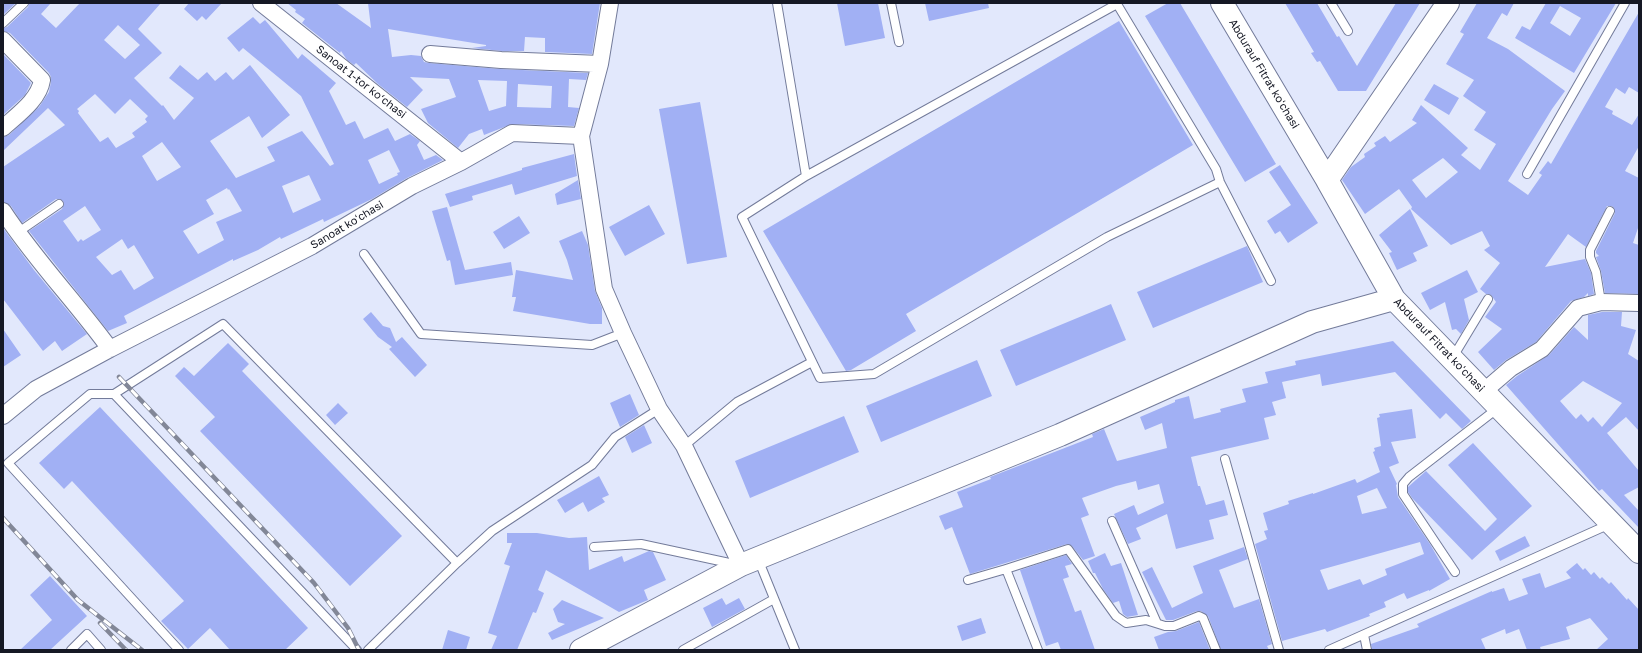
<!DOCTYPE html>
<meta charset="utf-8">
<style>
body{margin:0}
#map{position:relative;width:1642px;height:653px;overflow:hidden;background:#e2e8fc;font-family:"Golos Text",sans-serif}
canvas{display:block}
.frame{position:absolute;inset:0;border:4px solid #151824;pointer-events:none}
</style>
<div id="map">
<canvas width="1642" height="653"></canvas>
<div class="frame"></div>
</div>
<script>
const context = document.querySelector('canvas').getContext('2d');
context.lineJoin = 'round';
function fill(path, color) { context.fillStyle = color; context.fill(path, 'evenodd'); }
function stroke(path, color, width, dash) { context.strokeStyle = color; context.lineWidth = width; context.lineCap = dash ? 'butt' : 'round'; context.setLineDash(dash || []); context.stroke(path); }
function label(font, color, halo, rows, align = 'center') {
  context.font = font + ' "Golos Text",sans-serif'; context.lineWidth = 3; context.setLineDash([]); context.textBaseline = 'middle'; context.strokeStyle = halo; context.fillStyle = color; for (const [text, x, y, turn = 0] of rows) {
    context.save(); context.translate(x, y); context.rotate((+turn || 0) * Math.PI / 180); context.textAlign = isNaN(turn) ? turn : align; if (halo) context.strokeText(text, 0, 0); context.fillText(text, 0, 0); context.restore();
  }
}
fill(new Path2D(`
 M3,3H16L3,15Z
 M29,3H51L41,14L56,28L80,3H161L138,29L162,53L134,78L162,106L163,105L174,120L194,98L169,78L180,65L198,80L207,72L215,81L226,72L233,80L250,65L290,115L262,138L249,116L210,141L236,178L275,161L267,147L302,131L330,166L334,164L301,96L243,48L239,52L227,38L253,17L260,24L265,20L298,59L302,54L336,83L329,91L346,125L355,121L364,139L388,128L395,141L410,134L420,141L417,145L424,160L436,155L443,160L407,178L372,199L324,222L323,219L281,239L280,237L258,250L233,261V259L124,316L127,323L108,331L29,231L62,209L64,204L63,201L59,199H56L22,223L11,206L3,202V167L65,125L48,108L3,151V137L9,135L39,107L49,92L51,82V77L49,73L10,33L3,31V28L7,27L28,7ZM118,25L140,45L125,59L104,40ZM95,94L115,114L130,99L148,116L145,119L147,122L132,133L135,137L116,148L108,137L100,142L78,113L79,111L77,109ZM162,142L181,167L157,181L142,156ZM389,150L400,172L397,173L398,175L379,184L368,160ZM309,175L321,200L293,213L282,186ZM227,188L228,190L229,189L242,211L216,222L224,240L198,254L183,231L214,214L206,200ZM85,206L101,230L83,241L81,239L78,242L63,221ZM122,239L128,249L134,245L154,278L134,290L121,270L112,275L96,257Z
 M189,3H222L206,20L202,16L197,21L184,9Z
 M287,3H336L371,28L368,3H600L592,54L545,52V38L525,37L524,51H502L472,48L486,46V45L388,29L392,57L411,55L421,56L424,62L429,63L500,69L588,73L586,80L569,79L568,107L579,108L574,126L512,124L484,135L482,129L469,134L458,148L428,123L421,109L456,97L449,79L410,77L423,90L407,107L378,84L356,63L354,65L347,60L341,51L340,53L302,23L305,19L295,12L296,10ZM478,80L507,81L506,106L489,111ZM518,84L552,86L551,108L517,107Z
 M837,3H878L885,38L845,46Z
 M925,3H988L989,8L929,21Z
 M1168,3H1180L1276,164L1245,182L1145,16Z
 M1285,3H1317L1337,37L1339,36L1357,66L1396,3H1420L1366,91H1338L1320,61L1317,62L1311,53L1314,52Z
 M1477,3H1514L1507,16L1502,13L1487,38L1508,49L1565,91L1552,109L1508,181L1528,195L1542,175L1539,173L1548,161L1551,164L1639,12V93L1629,87L1625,94L1616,88L1605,107L1613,111L1612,114L1632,125L1639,114V146L1625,171L1639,178V225L1633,243L1639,245V294L1605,293L1601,271L1596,257L1599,256L1596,253V251L1615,213L1614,208L1612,206H1607L1586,247L1568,234L1545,267L1585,259L1591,273L1594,294L1588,296V293L1584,297L1571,301L1536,342L1506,360L1494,370L1478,352L1502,329L1485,317L1496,302L1491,295L1486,294L1480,289L1500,263L1484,250L1490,246L1482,231L1451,245L1411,209L1412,207L1399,189L1365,214L1342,180L1351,167L1365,157L1364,154L1376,146L1374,143L1385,136L1390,142L1417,123L1412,120L1421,105L1468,148L1461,155L1480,170L1496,144L1474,130L1486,112L1463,96L1474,80L1446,64L1464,34L1460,32ZM1443,158L1458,172L1426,198L1412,180Z
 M1546,3H1616L1574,73L1515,38L1522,26L1530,30ZM1560,6L1581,18L1570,36L1550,23Z
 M1119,21L1193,145L906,314L916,331L851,370L846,371L763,231Z
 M3,54L31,83L25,95L3,115Z
 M1434,84L1459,98L1449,115L1424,100Z
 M700,102L727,257L687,264L659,109Z
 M574,154L577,176L515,195L512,184L472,196L473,200L450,207L445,194L522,170V168Z
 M1280,165L1318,223L1288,243L1280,231L1275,234L1267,221L1291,205L1269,172Z
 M578,180L581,199L557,205L555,194Z
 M649,205L665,234L625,256L609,227Z
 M447,207L465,270L511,262L513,275L455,285L450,260L447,261L432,211Z
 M1410,209L1428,246L1413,253L1417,261L1397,270L1389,253L1392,252L1379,235Z
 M519,216L530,233L504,249L493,232Z
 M3,228L34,270L87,334L62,351L55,341L43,351L3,299Z
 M582,231L588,245L595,291L602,308V324H590L513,311L516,297H512L516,270L573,280L567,260L559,241Z
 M1247,246L1263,282L1153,328L1137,292Z
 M1467,270L1478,292L1464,299L1469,320L1461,334L1456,329L1452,330L1445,302L1430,310L1421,293Z
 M1111,304L1126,340L1016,386L1000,350Z
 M371,312L383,326L390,328L396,342L402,337L427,365L415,377L389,349L392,347L378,337L363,319Z
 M1602,312H1622L1621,326L1636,330L1628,354L1639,361V431L1626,417L1607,433L1639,471V487L1624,495L1639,511V528L1602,489L1599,491L1506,385L1517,376L1549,355L1574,327L1588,340V315ZM1583,381L1622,403L1602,427L1593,417L1588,422L1581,414L1576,419L1560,401Z
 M3,329L21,355L3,367Z
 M1393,341L1471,421L1462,429L1446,413L1440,419L1395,372L1322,386L1320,374L1282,382L1286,398L1272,402L1276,415L1264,418L1269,439L1191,457L1198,486H1200L1206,505L1224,500L1228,515L1209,520L1214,539L1176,549L1167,514L1136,528L1141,539L1128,544L1114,514L1134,505L1138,515L1164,503L1159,484L1138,490L1136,481L1116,486L1082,498L1089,515L1081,518L1095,556L1083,560L1072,546L1067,544L970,574L952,527L945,530L939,516L963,507L957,492L991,479L990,477L1093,437L1092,434L1104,429L1117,461L1167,448L1162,423L1145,430L1140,417L1175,402V400L1189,396L1194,419L1221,412L1220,409L1246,402L1242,389L1268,383L1265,372L1296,365L1295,361Z
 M228,343L249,364L242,371L402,536L350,586L200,431L215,417L175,376L184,367L194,376Z
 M977,360L992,396L881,442L866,406Z
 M630,394L639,415L620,427L610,403Z
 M338,403L348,413L335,425L326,415Z
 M100,407L308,628L285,650H230L210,628L188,649L161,621L184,601L72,481L64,489L39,463Z
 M1412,409L1416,438L1391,442L1399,463L1389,467L1397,484L1396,485L1398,497L1430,544L1450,579L1429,591V590L1407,599L1404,593L1384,602L1386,607L1369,614L1370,616L1327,632L1325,629L1282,641L1255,544L1267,539L1264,531L1268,530L1263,513L1289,504L1288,501L1313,493V494L1355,479L1357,483L1380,472L1373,452L1375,451L1374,448L1381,446L1377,418L1380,417L1379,414ZM1377,488L1387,508L1362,514L1357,496ZM1420,542L1424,554L1385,569L1387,575L1363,585L1360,579L1328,590L1320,570Z
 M844,416L859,452L750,498L735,461Z
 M644,425L652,443L632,453L625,437Z
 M1473,443L1532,506L1472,560L1412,498L1408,492V487L1426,471L1485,531L1497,519L1448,465Z
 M599,476L609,495L602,498L605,502L588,512L583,502L565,513L557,500Z
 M507,533H537L569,538L587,537L589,570L622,556L624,562L649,551L653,552L666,580L644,590L648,600L619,612L546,570L538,590L544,593L536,613L533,612L517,650H491L497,636L488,633L510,566L504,564L512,543H507Z
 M1525,536L1530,546L1500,561L1495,551Z
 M1244,547L1248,559L1219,570L1234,608L1259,599L1272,644L1267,646L1269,650H1221L1208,616L1201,611H1197L1173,620H1166L1142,572L1152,567L1172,608L1203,593L1193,566Z
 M1105,553L1111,566L1121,563L1138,615L1127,617L1123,614L1119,601L1113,603L1103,589L1095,573H1093L1088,561Z
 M1066,555L1072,564L1065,566L1069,577L1063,579L1075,612L1081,610L1095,650H1061L1058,642L1046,646L1020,570Z
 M1577,563L1583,570L1585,568L1591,575L1594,572L1600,579L1602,577L1609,584L1611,582L1627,600L1628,598L1639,610V650H1596L1608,639L1590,618L1566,627L1570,639L1540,647L1541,650H1527L1519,629L1506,634L1505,629L1481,639L1486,650H1372L1371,644L1419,627L1417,624L1492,591V592L1504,588L1509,601L1528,594L1522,579L1540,573L1545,588L1571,578L1566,572Z
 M50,576L87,616L50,650H20L52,620L30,595Z
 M722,598L726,605L739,598L745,609L712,627L703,608Z
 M562,600L604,618L552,640L548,633L565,624L558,622L553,609Z
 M981,618L986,633L962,641L957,626Z
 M1199,622L1210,650H1159L1154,637L1168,632L1176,631Z
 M448,630L470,637L466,650H442Z`), '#a1b0f4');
const lane = new Path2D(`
 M777,3L806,176L1117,4L1216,169L1220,182L1271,281
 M891,3L899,42
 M1331,3L1348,31
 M3,23L24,3
 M1527,174L1625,3
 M806,176L742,217L820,378L874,374L1107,237L1220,182
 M17,233L59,204
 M364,254L421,334L592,345L623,333
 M1601,302L1596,272L1590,257V250L1610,211
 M1453,357L1488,299
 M114,394H90L8,463L179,650
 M684,446L737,402L812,362
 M1225,459L1279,650
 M1112,521L1157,623
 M594,547L641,544L734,564
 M758,559L795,650
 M1455,572L1403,494V484L1409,477L1498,408
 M968,580L1006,569
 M1364,635L1367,650
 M71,650L87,634L101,650
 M357,650L114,394L223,324L457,563
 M368,650L457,563L492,531L592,465L615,437L659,409
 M683,650L774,599
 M1038,650L1006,569L1068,549L1116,616L1126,623L1146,620L1165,626H1174L1199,616L1203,618L1216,650
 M1329,650L1610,524`);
const street = new Path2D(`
 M261,3L461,162
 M3,40L42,80C39,100 17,115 3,128
 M430,54L501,60L600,64
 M581,136L604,289L623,333L659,409L684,446L741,565
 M3,211C35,260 76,302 110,349
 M1483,392L1511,368L1542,349L1578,308L1601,302L1639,303
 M3,416L36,389L110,349L312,246L412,186L461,162L512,133L581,136L600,64L610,3`);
const secondary = new Path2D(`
 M1222,3L1327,180L1394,299L1639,552
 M1327,180L1448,3
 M581,650L741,565L1060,435L1312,322L1394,299`);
stroke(lane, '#737b9a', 10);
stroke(street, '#737b9a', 18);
stroke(secondary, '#737b9a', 24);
stroke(lane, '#fff', 8);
stroke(street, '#fff', 16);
stroke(secondary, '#fff', 22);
const rail = new Path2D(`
 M119,377L314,583L348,628L359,650
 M3,518L78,600L142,650
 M100,623L126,650`);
stroke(rail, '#828797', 4.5);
stroke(rail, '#fff', 3, [9]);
label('11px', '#151824', '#fff', [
 ["Abdurauf Fitrat koʻchasi",1264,74,59],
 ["Sanoat 1-tor ko‘chasi",361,82,38],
 ["Sanoat koʻchasi",347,225,-31],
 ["Abdurauf Fitrat koʻchasi",1439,345,46]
]);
</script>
